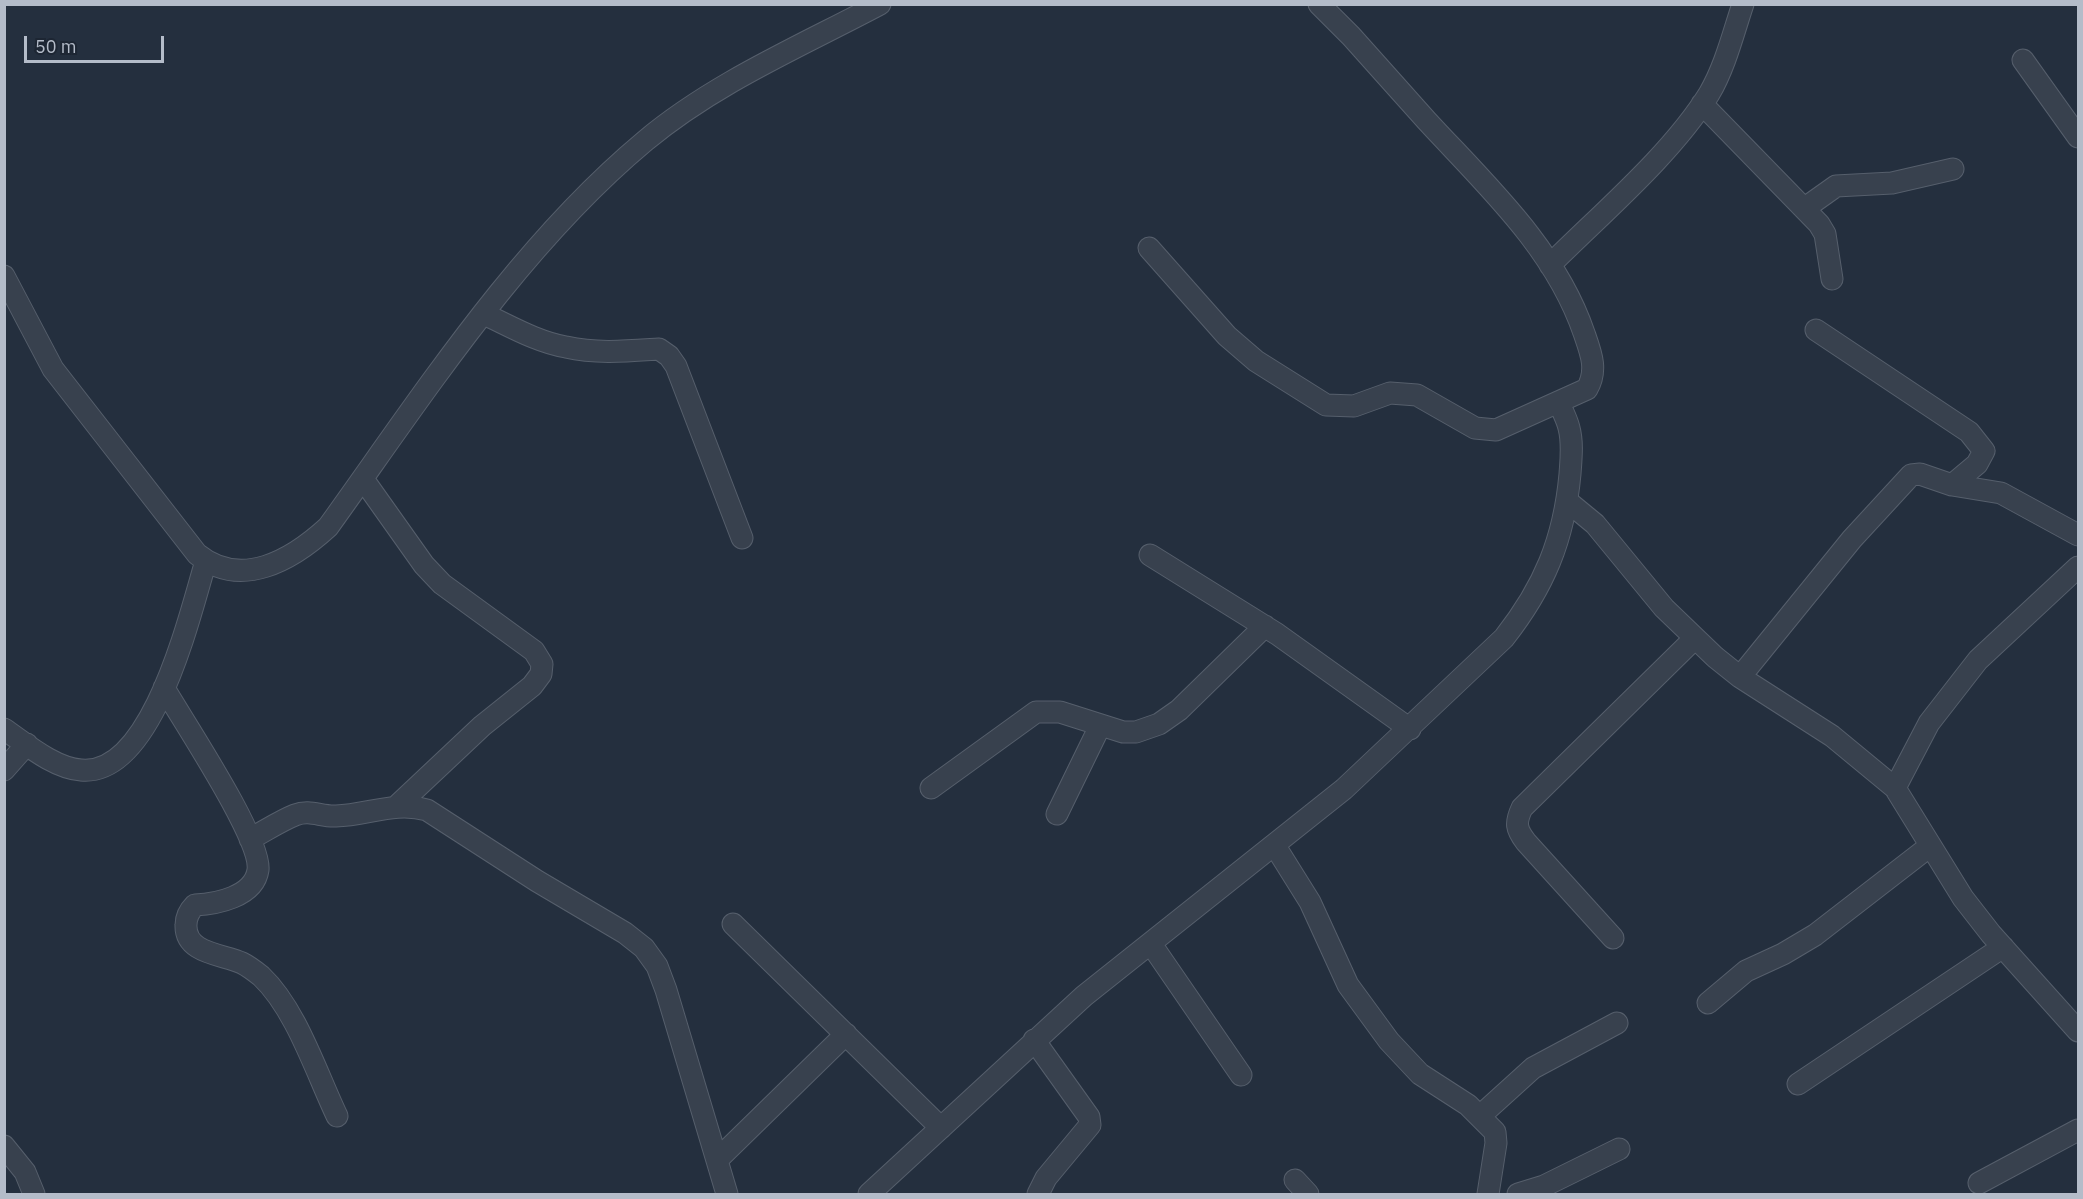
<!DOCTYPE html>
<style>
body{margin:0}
#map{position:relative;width:2083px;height:1199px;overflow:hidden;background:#242f3e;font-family:"IBM Plex Sans",sans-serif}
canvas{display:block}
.frame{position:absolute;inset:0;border:6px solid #b4bcc9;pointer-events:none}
.scale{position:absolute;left:24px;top:36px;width:140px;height:27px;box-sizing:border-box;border:3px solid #b4bcc9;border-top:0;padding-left:8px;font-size:18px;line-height:21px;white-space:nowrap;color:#b4bcc9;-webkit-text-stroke:4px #1d2633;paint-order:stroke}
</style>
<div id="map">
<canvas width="2083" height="1199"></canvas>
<div class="frame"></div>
<div class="scale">50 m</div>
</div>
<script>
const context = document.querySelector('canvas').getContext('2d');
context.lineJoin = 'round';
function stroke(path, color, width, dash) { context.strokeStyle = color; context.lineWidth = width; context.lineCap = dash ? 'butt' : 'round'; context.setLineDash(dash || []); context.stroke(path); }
const minor = new Path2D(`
 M2023,60L2078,137
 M1702,104L1819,224L1825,234L1832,279
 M1805,208L1836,186L1892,183L1953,169
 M1149,248L1227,336L1256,361L1326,405L1354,406L1390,393L1417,395L1475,428L1496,430L1587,389C1598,370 1591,353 1584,333C1555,248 1486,185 1427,121C1402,93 1376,64 1351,36L1319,4
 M1550,265C1601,214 1671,155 1709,94C1725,67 1733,34 1743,4
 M4,276L53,369L197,554C241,590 292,560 328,527C423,395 519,246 645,141C714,83 801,46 880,4
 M484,314C510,326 537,342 566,347C597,354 628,351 659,349L669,356L676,366L742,538
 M1816,330L1969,432L1984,451L1977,464L1952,485
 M363,479L424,565L442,584L534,651L542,664L541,674L532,686L482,726L398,805
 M1567,501L1595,524L1664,608L1715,657L1740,677L1832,736L1895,788L1963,898L1991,934L2078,1031
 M1150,555L1277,634L1410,729
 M1740,677L1852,539L1911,475L1920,474L1952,485L2001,493L2078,535
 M164,688C183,721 262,839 258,870C254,897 216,904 195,905C189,911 186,917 186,925C185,954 223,954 242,963C248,966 256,972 261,976C296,1009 316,1072 337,1116
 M4,729C26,744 54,768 81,770C153,777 190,613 206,561
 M4,770L27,744
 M931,788L1036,712H1060L1123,732H1136L1159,724L1179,710L1265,626
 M1895,788L1929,723L1978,660L2078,567
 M1057,814L1100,726
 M250,839C265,831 280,821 295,815C310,809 321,817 336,816C368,815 395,801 427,810L537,881L625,933L644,948L657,966L666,990L727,1194
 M1275,846L1310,902L1348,985L1389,1041L1420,1074L1468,1105L1495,1132L1496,1143L1488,1194
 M733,924L941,1128
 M1613,938L1526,842C1516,829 1515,823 1522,808L1694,639
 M1151,944L1241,1075
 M1708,1003L1746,971L1783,954L1815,935L1930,846
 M1034,1040L1089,1117L1090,1125L1046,1178L1038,1194
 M1798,1084L2003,947
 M1480,1116L1533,1068L1617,1023
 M4,1146L25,1172L34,1194
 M717,1160L846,1034
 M1295,1180L1308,1194
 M1979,1183L2078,1130
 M869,1194L1084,996L1344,789L1504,638C1544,587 1564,540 1570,474C1571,459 1573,443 1569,428C1567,419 1562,411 1559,402
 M1518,1194L1544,1186L1619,1149`);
stroke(minor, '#565f6c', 23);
stroke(minor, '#38414e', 21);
</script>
